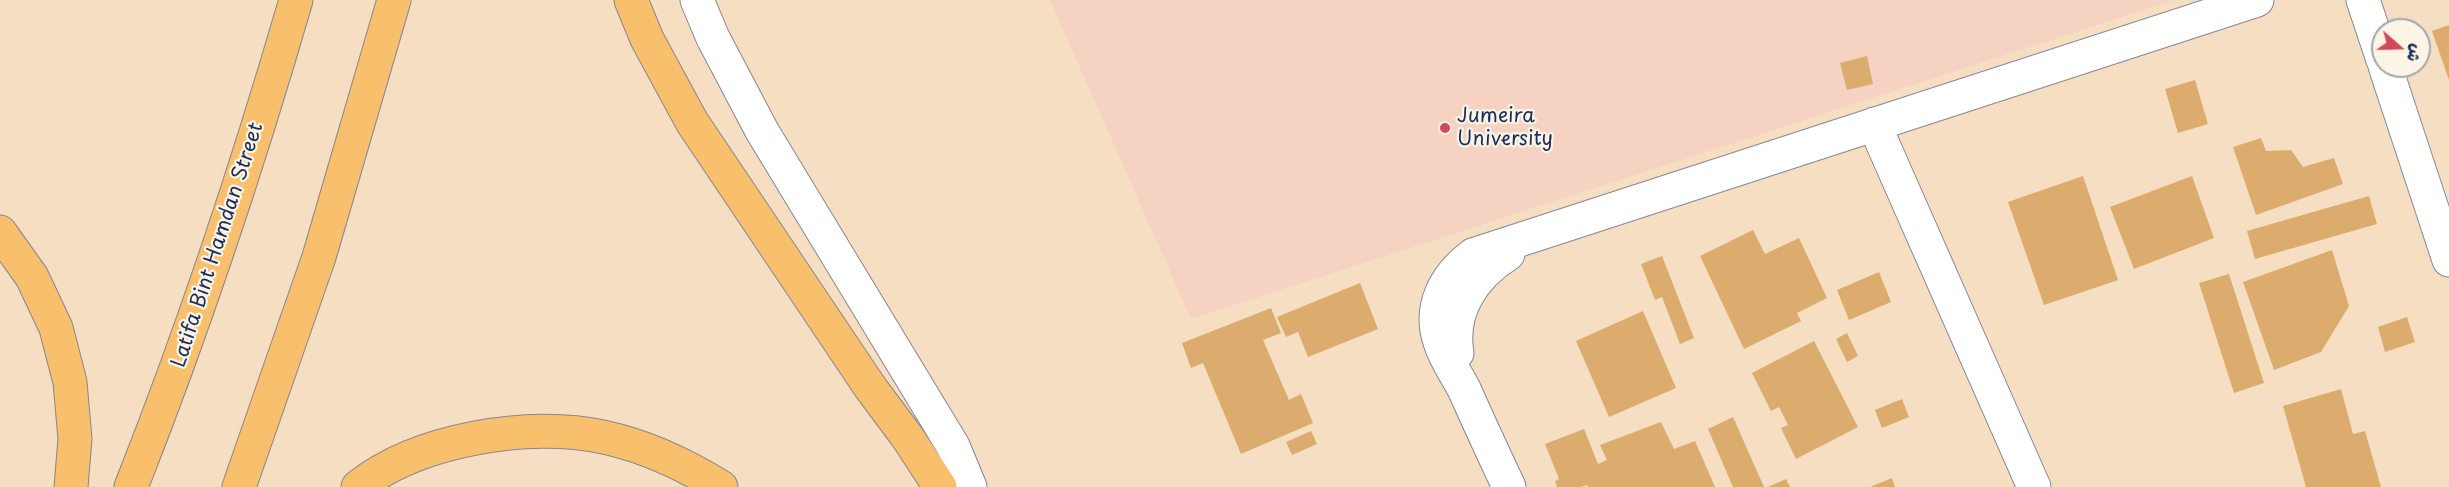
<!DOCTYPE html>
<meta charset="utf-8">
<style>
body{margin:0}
#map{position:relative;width:2449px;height:487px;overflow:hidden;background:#f5dec2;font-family:"Playpen Sans","Playpen Sans Arabic",sans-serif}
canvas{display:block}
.north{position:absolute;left:2371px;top:18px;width:60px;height:60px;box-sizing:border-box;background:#fcf5e5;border:2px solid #a2a6af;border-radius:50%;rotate:110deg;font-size:16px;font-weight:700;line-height:24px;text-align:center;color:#1b2f5e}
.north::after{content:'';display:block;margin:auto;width:21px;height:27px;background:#d1495b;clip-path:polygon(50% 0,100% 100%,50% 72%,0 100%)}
</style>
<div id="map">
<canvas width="2449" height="487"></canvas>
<div class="north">ش</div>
</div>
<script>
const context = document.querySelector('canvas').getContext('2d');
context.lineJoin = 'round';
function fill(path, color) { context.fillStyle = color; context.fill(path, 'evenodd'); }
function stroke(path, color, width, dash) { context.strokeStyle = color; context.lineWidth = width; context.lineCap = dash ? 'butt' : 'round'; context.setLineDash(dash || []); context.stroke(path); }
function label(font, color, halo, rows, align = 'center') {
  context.font = font + ' "Playpen Sans",sans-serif'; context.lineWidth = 4.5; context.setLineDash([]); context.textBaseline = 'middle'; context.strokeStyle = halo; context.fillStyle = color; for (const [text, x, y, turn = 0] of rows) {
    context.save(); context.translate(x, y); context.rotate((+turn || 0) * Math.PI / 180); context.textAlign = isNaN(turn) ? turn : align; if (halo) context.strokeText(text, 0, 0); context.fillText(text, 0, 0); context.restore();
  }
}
fill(new Path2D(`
 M1050,0H2174L1191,319Z`), '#f5d2c2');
fill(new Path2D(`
 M2449,25V80L2432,31Z
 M1867,56L1873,84L1847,90L1840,63Z
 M2195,80L2208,124L2178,133L2165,89Z
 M2261,138L2266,151L2291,150L2303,167L2334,158L2343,184L2256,215L2233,147Z
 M2083,176L2118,280L2044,305L2008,202Z
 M2192,176L2214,238L2134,269L2110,207Z
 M2369,196L2377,224L2255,259L2247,231Z
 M1753,230L1765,254L1799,238L1827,298L1797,313L1801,321L1744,349L1700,256Z
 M2332,250L2349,306L2321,352L2274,370L2243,282Z
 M1662,256L1694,338L1680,344L1662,297L1655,300L1641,264Z
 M1879,272L1891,302L1849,320L1837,290Z
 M2229,274L2264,383L2234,393L2199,283Z
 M1360,283L1378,329L1308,357L1298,332L1286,337L1277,317Z
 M1271,308L1281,333L1263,340L1289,400L1301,394L1313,423L1241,454L1203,363L1191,368L1182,343Z
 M1643,311L1676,388L1609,417L1576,341Z
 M2407,317L2415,342L2385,352L2378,327Z
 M1847,333L1858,356L1847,362L1836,339Z
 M1814,341L1858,427L1796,459L1781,428L1788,425L1779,407L1771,411L1752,373Z
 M2341,389L2353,434L2365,431L2381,487H2306L2283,406Z
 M1902,399L1909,417L1882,428L1875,410Z
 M1733,417L1764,487H1733L1708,429Z
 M1661,422L1674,449L1695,441L1715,487H1588L1587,485L1581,487H1557L1555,481L1559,479L1545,444L1584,429L1598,464L1607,460L1600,445Z
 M1311,431L1317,444L1292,455L1286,442Z
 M1892,478L1895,487H1870Z
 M1786,479L1790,487H1768Z`), '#dbac6e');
const street = new Path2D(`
 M697,0L713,38L762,131L953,446L970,487
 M2363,0L2383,60
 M2385,66L2449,260
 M1874,124L2034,487
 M1457,353C1450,311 1473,276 1508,254
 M1509,487C1494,455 1479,423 1465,391C1457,375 1445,359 1440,342C1428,307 1445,276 1473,255L2257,0`);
const primary = new Path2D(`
 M131,487C194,328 248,165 296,0
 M239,487L319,257L394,0`);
const highway = new Path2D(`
 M631,0L647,39L692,122L870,387L908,438L940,487
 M0,232L32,277L56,328L70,382L75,439L71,487
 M358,487C418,439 530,421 603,437C646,446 684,464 721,487`);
stroke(street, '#888690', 35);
stroke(primary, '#888690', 35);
stroke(highway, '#888690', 35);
stroke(street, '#fff', 33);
stroke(primary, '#f8bf6c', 33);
stroke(highway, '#f8bf6c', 33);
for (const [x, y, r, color] of [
 [1445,128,6,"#d1495b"]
]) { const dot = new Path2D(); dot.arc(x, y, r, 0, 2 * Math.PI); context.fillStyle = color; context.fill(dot); stroke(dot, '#fcf5e5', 2); }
label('20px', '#1b2f5e', '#fcf5e5', [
 ["Jumeira",1457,116],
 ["University",1457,139]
], 'left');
label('20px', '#1b2f5e', '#fcf5e5', [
 ["Latifa Bint Hamdan Street",218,245,-72]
]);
</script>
